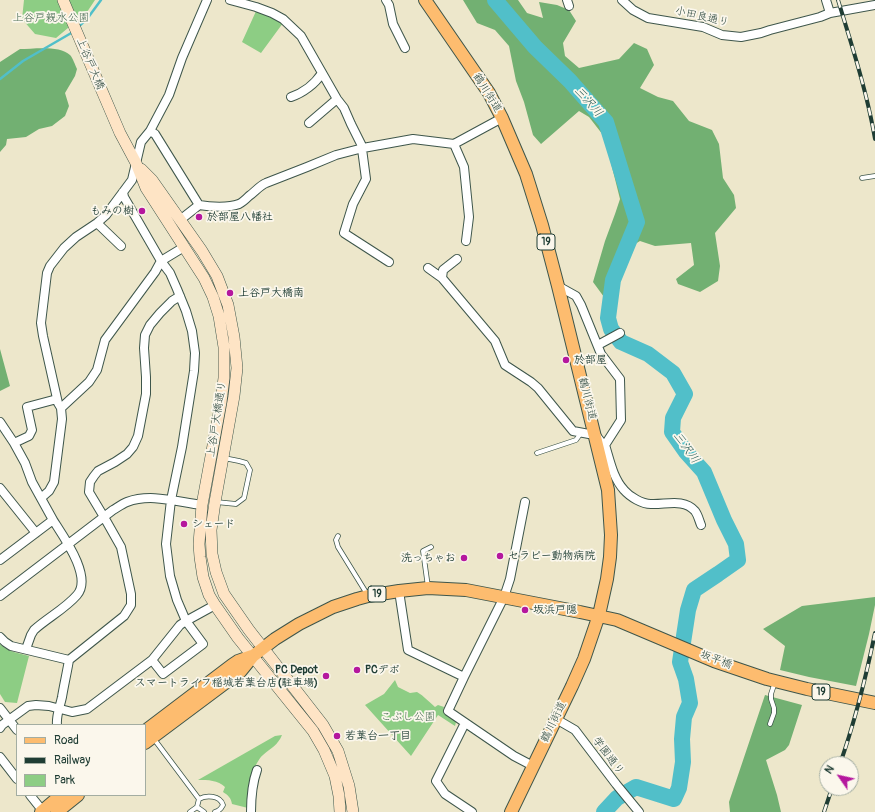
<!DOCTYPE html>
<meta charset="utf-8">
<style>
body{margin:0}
#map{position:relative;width:875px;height:812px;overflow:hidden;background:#ede7cb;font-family:Pangolin,sans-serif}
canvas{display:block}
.legend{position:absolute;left:16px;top:724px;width:130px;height:72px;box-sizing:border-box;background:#fbf7ec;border:1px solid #a3ada2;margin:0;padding:5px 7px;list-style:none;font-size:12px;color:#1f3d34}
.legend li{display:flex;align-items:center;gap:8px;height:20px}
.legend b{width:20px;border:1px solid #a3ada2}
.north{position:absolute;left:819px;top:756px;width:40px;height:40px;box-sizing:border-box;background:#fbf7ec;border:1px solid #a3ada2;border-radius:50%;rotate:304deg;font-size:11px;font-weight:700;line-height:16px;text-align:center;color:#1f3d34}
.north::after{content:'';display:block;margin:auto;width:14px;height:18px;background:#b5179e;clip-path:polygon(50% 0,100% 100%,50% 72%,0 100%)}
</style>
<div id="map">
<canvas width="875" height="812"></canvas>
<ul class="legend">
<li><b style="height:5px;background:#fdbc6f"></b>Road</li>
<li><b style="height:5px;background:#1f3d34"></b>Railway</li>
<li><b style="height:11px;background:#8dcd84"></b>Park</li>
</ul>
<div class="north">N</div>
</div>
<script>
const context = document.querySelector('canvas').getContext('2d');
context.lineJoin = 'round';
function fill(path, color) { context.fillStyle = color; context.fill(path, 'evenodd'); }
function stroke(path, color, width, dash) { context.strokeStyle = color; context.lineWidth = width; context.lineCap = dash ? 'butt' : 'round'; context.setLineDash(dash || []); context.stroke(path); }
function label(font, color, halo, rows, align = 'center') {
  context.font = font + ' Pangolin,"Klee One",sans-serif'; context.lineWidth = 3.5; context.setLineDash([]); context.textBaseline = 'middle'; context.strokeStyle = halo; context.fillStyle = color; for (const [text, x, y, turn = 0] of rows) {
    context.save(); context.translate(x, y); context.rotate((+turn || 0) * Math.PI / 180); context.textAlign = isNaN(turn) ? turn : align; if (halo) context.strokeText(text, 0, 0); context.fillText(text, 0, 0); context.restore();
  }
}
fill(new Path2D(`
 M24,0H95L87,12L56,38L35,34L22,19Z
 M257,9L283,23L261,53L242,42Z
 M0,644C8,652 19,653 29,656L17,703L5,702L0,694Z
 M395,680L398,687L410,693L417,692C424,696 429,702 435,707L438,705L444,707L443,711L456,722L455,726L438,715L411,756L365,705L384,694Z
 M282,735C278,745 271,748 263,755C260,757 259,760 257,763C248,778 248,791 248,808L232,804C231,798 228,795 223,792L225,787C218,780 208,780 198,780L275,736Z`), '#8dcd84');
fill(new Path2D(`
 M463,0H518L527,13L543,18L539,2L557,5L569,10L576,21L563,43L565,56L579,68L619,59L634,43L647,49L654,65L640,88L658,97L673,101L689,121L712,130L719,144L723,178L734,195L736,208L715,233L720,266L718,281L700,292L678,284L676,279L694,265L691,243L655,246L640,241L617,255L604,297L593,282L605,241L615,214L620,199L609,155L603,135L589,117L579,111L541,144L533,135L524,102L516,81L509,46L495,30L477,23Z
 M20,49C33,49 60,45 70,55C73,58 75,65 77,69L75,76L65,93L69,106L65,116L52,126L39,129L26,137L7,139L6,145L0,152V62Z
 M0,349L10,386L0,391Z
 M875,597V605L869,634L856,686L809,677L780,670L785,646L763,629L802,606Z
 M765,695L802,705L789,745L785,750L766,760L777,795L781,812H730L729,802Z`), '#72b072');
stroke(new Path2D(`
 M78,27L87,19L101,0
 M0,79L23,61L73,32`), '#51bfc9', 2.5);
stroke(new Path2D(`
 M495,0L535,47L570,81L606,122L637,222L613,280L608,318L611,329L621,342L648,354L673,373L685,394L673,418L672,432L686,452L704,472L724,520L736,544L738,560L718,574L694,590L688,610L680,662L686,679L690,703L684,717L682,739L683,762L679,788L674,799L636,787L617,798L604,812`), '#51bfc9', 16);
const lane = new Path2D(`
 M862,178L875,176
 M537,453L576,440L581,433
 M216,502L236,504L244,498L250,470L246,463L239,461L224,458
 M338,536L336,540L338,547L367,594
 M428,587L423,551L431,547
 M770,724L774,713V708L771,699V694L775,682
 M154,739L199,799L197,807L190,812
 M199,799C206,795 220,795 223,805C221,809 219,811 215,812
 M197,807L204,812`);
const street = new Path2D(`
 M386,0L389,5L393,24L405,48
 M567,0L569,6
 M622,0L633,10L648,18L703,27L722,35L741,37L761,33L770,30L820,17L830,13L875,5
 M826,0L830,13
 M291,97C303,93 315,84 322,73
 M309,123L337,99
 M150,131L155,134L199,205L180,220
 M454,144L464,167L469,217L466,241
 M363,148L413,139L454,144L502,118
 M362,149L366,179L353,204L344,233L389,262
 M123,192L124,197L161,261L170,273L177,289L186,311L192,331L195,353L194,371L182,447L171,500L166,544L170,576L177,600L186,621L203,644L163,674L152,660
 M199,205C210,207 229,208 239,204C243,202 246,199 249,196C255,192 259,186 266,183L307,167L336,155L363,148L351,124L344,108L337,99L301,36L283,19L272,13L256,7L230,0
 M97,223L121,246
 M428,268L442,278L495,341L505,365L531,382L538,388L573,431L589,434H595L602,443L605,445C610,461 613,478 624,490C630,497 642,504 651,504C665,505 684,498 695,511C698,515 699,520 701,525
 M442,278L443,270L457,259
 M558,286L576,296L581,305L601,354L620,379L621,420L605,445
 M598,345L620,333
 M61,408L89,382L97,370L105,340L155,272L161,261L184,247
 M0,422L14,443L25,463L32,482L53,520
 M14,443L29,436L32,430L27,407L57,399
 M0,488L36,533
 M41,498L49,491L54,482L62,419L61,408L58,403L43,336L41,323L47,273L50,266L64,248L76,237L97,223L106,215L132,180L141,142L150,131L169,95L182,58L207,0
 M525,502L510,579L504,597L464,677L448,711L514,756L533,766
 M0,560L53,520C63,536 93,577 77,595C65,609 47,618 34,630L31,635L26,649
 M399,591L408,650L464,677
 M0,596L113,510C118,507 122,504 127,502C151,493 177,502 202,505
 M0,637L5,642L11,646L69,660
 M0,708L17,730
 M556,719L575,730L616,784L639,812
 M465,723L436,781L445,794L472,812
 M57,725C56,715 60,707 62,697C64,685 67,672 69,660L124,616L131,605V594L121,547L104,517L89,492L90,482L94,476L98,471L115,462L127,454L133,447L138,436L146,394V377L144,348L145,335L150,325L160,313L172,301L180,296
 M0,728L2,725L28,706L36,705L49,706L72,712L87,709L152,660L180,625L186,621L215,605
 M0,757L17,779
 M30,795L42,810
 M251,812C251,797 252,784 257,770`);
const secondary = new Path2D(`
 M63,0L120,133L136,163L146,188L204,278L213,297L219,316L224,347V378L221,402L202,505L199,544L200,557L203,577L209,595L215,605L238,638L313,731L324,750L335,776L339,796L340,812
 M141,169L152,180L202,251L217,276L228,305L234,337L237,368L234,396L215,502L211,530L212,554L216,572L224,594L249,630L323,725L338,751L349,786L353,812`);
const primary = new Path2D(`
 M425,0L489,93L502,118L526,174L542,225L558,286L608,490L611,535L610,557L607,579L599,615L584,659L572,686L511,812
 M145,731L232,665L238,661L252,656
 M145,743L240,672L253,656L275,639L299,624L333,607L357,599L368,596L399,591L428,588L466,590L580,612L617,620L714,661L767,679L807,689L875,703
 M41,812L61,795
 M57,812L78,795`);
stroke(lane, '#3e564b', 5.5);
stroke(street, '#3e564b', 10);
stroke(secondary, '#3e564b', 12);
stroke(primary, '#3e564b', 14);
stroke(lane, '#fff', 4);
stroke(street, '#fff', 8);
stroke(secondary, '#fee4c5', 11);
stroke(primary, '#fdbc6f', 12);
const rail = new Path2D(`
 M838,0C852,46 867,92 875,139
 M840,764C855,721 866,677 875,633
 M824,812L832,788`);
stroke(rail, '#1f3d34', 4);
stroke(rail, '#fbf7ec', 2.5, [8]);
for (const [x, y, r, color] of [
 [142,211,4,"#b5179e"],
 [199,217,4,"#b5179e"],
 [230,293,4,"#b5179e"],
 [566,360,4,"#b5179e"],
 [184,524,4,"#b5179e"],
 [500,556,4,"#b5179e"],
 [464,558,4,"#b5179e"],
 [525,610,4,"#b5179e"],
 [357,670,4,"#b5179e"],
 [326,676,4,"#b5179e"],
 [337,736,4,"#b5179e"]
]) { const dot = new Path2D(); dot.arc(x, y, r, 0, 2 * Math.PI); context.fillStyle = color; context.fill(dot); stroke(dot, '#fbf7ec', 1.5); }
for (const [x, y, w] of [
 [546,242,18],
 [377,594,18],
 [821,692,18]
]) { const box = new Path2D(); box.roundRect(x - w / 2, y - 8, w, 16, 3); context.fillStyle = '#fbf7ec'; context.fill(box); stroke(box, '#1f3d34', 1); }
label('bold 10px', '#1f3d34', null, [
 ["19",546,242],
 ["19",377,594],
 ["19",821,692]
]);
label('11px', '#1f3d34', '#fbf7ec', [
 ["小田良通り",702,17,13],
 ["上谷戸大橋",90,64,67],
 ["鶴川街道",487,93,58],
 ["鶴川街道",587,399,76],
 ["上谷戸大橋通り",217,419,-81],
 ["坂平橋",716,660,21],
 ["鶴川街道",554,722,-64],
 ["学園通り",608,756,53]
]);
label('11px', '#3a6148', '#fbf7ec', [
 ["上谷戸親水公園",51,18],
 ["こぶし公園",408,717]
]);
label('bold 11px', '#1f3d34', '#fbf7ec', [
 ["もみの樹",134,211,"right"],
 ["於部屋八幡社",207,217],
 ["上谷戸大橋南",238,293],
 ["於部屋",574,360],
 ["シェード",192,524],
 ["セラピー動物病院",508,556],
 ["洗っちゃお",456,558,"right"],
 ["坂浜戸隠",533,610],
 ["PC Depot",318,670,"right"],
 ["スマートライフ稲城若葉台店(駐車場)",318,683,"right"],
 ["PCデポ",365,670],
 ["若葉台一丁目",345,736]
], 'left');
label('italic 12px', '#2c5e59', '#fbf7ec', [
 ["三沢川",588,102,48],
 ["三沢川",686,448,54]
]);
</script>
